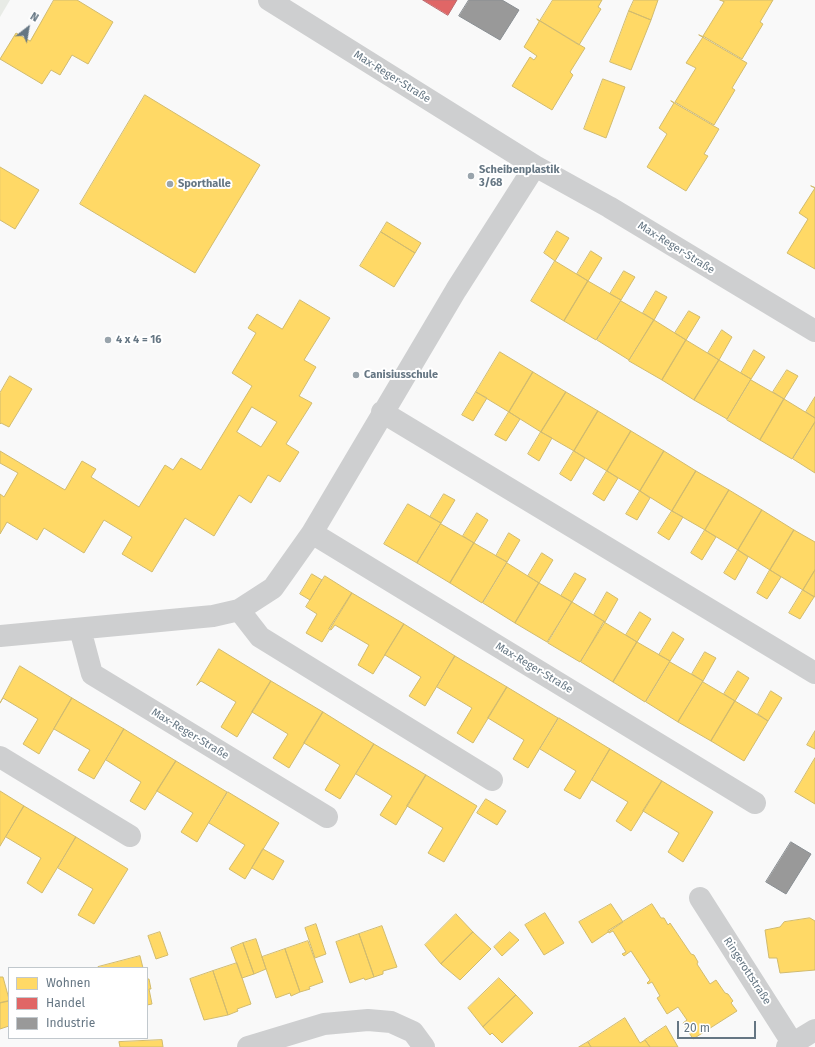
<!DOCTYPE html>
<meta charset="utf-8">
<style>
body{margin:0}
#map{position:relative;width:815px;height:1047px;overflow:hidden;background:#f9f9f9;font-family:"Fira Sans",sans-serif}
canvas{display:block}
.legend{position:absolute;left:8px;top:967px;width:140px;height:72px;box-sizing:border-box;background:#fff;border:1px solid #c1c8cd;margin:0;padding:5px 7px;list-style:none;font-size:12px;color:#657683}
.legend li{display:flex;align-items:center;gap:8px;height:20px}
.legend b{width:20px;border:1px solid #c1c8cd}
.north{position:absolute;left:8px;top:8px;width:40px;height:40px;-webkit-text-stroke:3px #fff;paint-order:stroke;rotate:31deg;font-size:11px;font-weight:700;line-height:16px;text-align:center;color:#657683}
.north::after{content:'';display:block;margin:auto;width:14px;height:18px;background:#657683;clip-path:polygon(50% 0,100% 100%,50% 72%,0 100%)}
.scale{position:absolute;left:677px;top:1021px;width:79px;height:18px;box-sizing:border-box;border:2px solid #657683;border-top:0;padding-left:5px;font-size:12px;line-height:14px;white-space:nowrap;color:#657683;-webkit-text-stroke:3px #fff;paint-order:stroke}
</style>
<div id="map">
<canvas width="815" height="1047"></canvas>
<ul class="legend">
<li><b style="height:11px;background:#ffd966"></b>Wohnen</li>
<li><b style="height:11px;background:#e06666"></b>Handel</li>
<li><b style="height:11px;background:#999"></b>Industrie</li>
</ul>
<div class="north">N</div>
<div class="scale">20 m</div>
</div>
<script>
const context = document.querySelector('canvas').getContext('2d');
context.lineJoin = 'round';
function fill(path, color) { context.fillStyle = color; context.fill(path, 'evenodd'); }
function stroke(path, color, width, dash) { context.strokeStyle = color; context.lineWidth = width; context.lineCap = dash ? 'butt' : 'round'; context.setLineDash(dash || []); context.stroke(path); }
function label(font, color, halo, rows, align = 'center') {
  context.font = font + ' "Fira Sans",sans-serif'; context.lineWidth = 4; context.setLineDash([]); context.textBaseline = 'middle'; context.strokeStyle = halo; context.fillStyle = color; for (const [text, x, y, turn = 0] of rows) {
    context.save(); context.translate(x, y); context.rotate((+turn || 0) * Math.PI / 180); context.textAlign = isNaN(turn) ? turn : align; if (halo) context.strokeText(text, 0, 0); context.fillText(text, 0, 0); context.restore();
  }
}
fill(new Path2D(`
 M0,0H10L0,17Z`), '#e8ebe6');
const homes = new Path2D(`
 M54,0H77L113,22L88,64L72,55L60,75L51,70L42,84L0,59L16,33L30,41Z
 M553,0H602L598,7L601,9L579,45L540,21Z
 M634,0H658L651,20L629,11Z
 M720,0H773L760,22L763,24L742,59L703,36L724,2Z
 M629,11L651,20L631,70L610,62Z
 M537,19L585,48L570,72L573,75L552,110L512,86L530,57L534,60L537,56L524,47L539,22Z
 M699,35L747,63L732,88L735,90L714,125L675,102L696,68L686,63L703,37Z
 M603,79L625,87L606,138L584,129Z
 M145,95L260,165L195,273L80,204Z
 M671,101L719,129L704,154L708,156L686,191L647,167L667,134L659,128L674,103Z
 M0,167L39,190L15,229L0,220Z
 M811,186L815,188V269L787,253L808,219L799,213L815,188Z
 M387,222L421,243L415,253L381,232Z
 M557,231L569,238L555,261L544,253Z
 M381,232L415,253L394,287L360,266Z
 M591,251L602,258L588,281L577,274Z
 M555,261L588,281L564,321L531,301Z
 M624,271L635,277L621,300L610,294Z
 M588,281L621,300L596,340L564,321Z
 M656,291L667,297L654,320L643,313Z
 M300,300L330,318L304,360L316,367L299,396L312,403L286,444L299,452L280,482L268,475L251,503L239,495L214,536L185,518L152,572L122,554L132,537L104,520L84,553L44,528L37,540L7,522L0,534V494L4,497L18,473L0,463V451L65,490L82,461L96,469L91,477L139,507L165,465L173,470L181,458L201,470L252,386L232,373L256,333L248,328L257,314L282,329ZM252,407L277,422L261,447L237,432Z
 M621,301L654,320L629,360L597,340Z
 M689,311L700,317L686,340L675,333Z
 M654,320L686,340L662,380L629,361Z
 M722,330L732,337L719,360L708,353Z
 M686,340L719,360L694,400L662,380Z
 M754,350L765,357L751,379L741,373Z
 M500,352L533,372L509,412L476,392Z
 M719,360L751,379L727,419L694,400Z
 M787,370L798,376L784,399L773,392Z
 M533,372L566,392L541,432L509,412Z
 M10,376L32,389L9,427L1,423L0,424V393Z
 M751,380L784,399L760,440L727,420Z
 M476,392L487,398L473,421L462,415Z
 M566,392L598,411L574,451L541,432Z
 M815,397V418L806,412Z
 M784,399L815,418V422L792,459L760,440Z
 M598,411L631,431L607,471L574,451Z
 M509,412L520,419L506,441L495,435Z
 M815,422V473L793,459Z
 M631,431L664,451L640,491L607,471Z
 M541,432L552,438L539,461L528,454Z
 M574,451L585,458L571,481L560,474Z
 M664,451L696,471L672,511L640,491Z
 M607,471L618,478L604,501L593,494Z
 M696,471L729,490L705,530L672,511Z
 M729,490L762,510L738,550L705,530Z
 M640,491L650,498L637,520L626,514Z
 M444,494L455,500L441,523L430,517Z
 M408,504L441,523L417,563L384,544Z
 M762,510L794,530L770,570L738,550Z
 M672,511L683,517L669,540L658,533Z
 M477,513L488,520L474,543L463,536Z
 M441,524L474,543L450,583L417,563Z
 M705,530L716,537L702,560L691,553Z
 M794,530L815,542V570L803,590L770,570Z
 M509,533L520,540L507,562L496,556Z
 M474,543L507,562L482,603L450,583Z
 M738,550L748,557L735,580L724,573Z
 M542,553L553,560L539,583L528,576Z
 M507,563L539,583L515,623L483,603Z
 M770,570L781,577L767,599L757,593Z
 M815,570V597L803,590Z
 M575,573L586,579L572,602L561,596Z
 M312,574L322,580L310,600L300,594Z
 M325,576L352,593L322,642L306,633L317,614L306,607Z
 M539,583L572,602L547,642L515,623Z
 M803,590L814,597L800,619L789,613Z
 M607,592L618,599L605,622L594,615Z
 M352,593L404,624L373,674L358,665L369,645L335,625L331,630L329,629Z
 M572,602L605,622L580,662L548,643Z
 M640,612L651,619L637,642L626,635Z
 M604,622L637,642L613,682L581,662Z
 M404,624L455,656L425,706L409,696L421,677L385,655Z
 M673,632L684,639L670,661L659,655Z
 M637,642L670,661L645,702L613,682Z
 M219,649L271,681L237,737L221,727L236,702L201,681L197,685Z
 M705,652L716,658L703,681L692,674Z
 M455,656L507,687L473,743L457,733L472,708L437,687Z
 M670,662L703,681L678,722L646,702Z
 M20,666L72,698L39,754L23,744L38,719L3,698L0,703Z
 M738,671L749,678L735,701L724,694Z
 M271,681L323,712L289,768L273,758L288,734L252,712Z
 M703,682L735,701L711,741L678,722Z
 M507,687L558,718L528,768L513,759L524,740L488,718Z
 M771,691L782,698L768,721L758,714Z
 M72,698L124,729L94,779L78,770L90,750L54,729Z
 M735,701L768,721L744,761L711,741Z
 M323,712L374,744L340,799L325,790L340,765L304,743Z
 M559,718L610,749L580,799L564,790L576,771L540,749Z
 M124,729L176,761L145,810L130,801L141,782L106,760Z
 M815,731V749L807,745Z
 M374,744L426,775L396,825L380,815L392,796L356,774Z
 M610,749L662,781L631,831L616,821L628,802L592,780Z
 M815,758V804L795,792Z
 M176,761L227,792L197,842L181,832L193,813L157,791Z
 M426,775L477,806L444,862L428,853L443,828L407,806Z
 M662,781L713,812L683,862L668,852L679,833L643,811Z
 M0,791L24,806L0,846Z
 M228,792L279,823L245,879L229,869L245,845L209,823Z
 M486,799L506,811L497,825L477,813Z
 M24,806L76,837L42,893L27,883L41,858L6,837Z
 M76,837L128,869L94,924L78,915L93,889L58,868Z
 M263,849L284,861L273,880L252,868Z
 M611,904L623,922L592,943L579,922Z
 M652,904L661,918H664L668,925L670,923L691,954L694,955L698,962L697,964L710,984L716,980L725,993L728,994L733,1001L731,1003L737,1011L693,1039L683,1023L687,1020L678,1007L667,1014L657,998L660,996L652,982L648,984L647,983L650,980L631,951L624,956L622,954L626,952L613,931L609,933L608,931Z
 M545,913L564,943L544,955L525,925Z
 M456,914L473,932L441,964L425,945Z
 M810,918L815,921V970L780,973L777,958H769L765,930L780,927L784,922Z
 M316,924L326,954L315,958L305,928Z
 M382,926L397,967L383,971V974L374,977L359,934Z
 M160,932L168,955L156,959L148,936Z
 M473,932L491,949L460,980L441,964Z
 M510,932L519,940L502,956L494,947Z
 M359,934L374,977L365,980L364,978L350,983L336,942Z
 M256,939L266,969L254,974L243,943Z
 M308,941L323,982L309,987L310,989L300,992L285,949Z
 M243,943L254,974L242,978L231,948Z
 M285,949L300,992L291,996L290,993L276,998L262,957Z
 M140,956L143,968H98V967Z
 M237,963L251,1004L237,1009L238,1011L228,1015L213,971Z
 M213,971L228,1015L204,1020L190,979Z
 M0,977H3L9,999V1001L0,1003Z
 M499,978L516,995L483,1027L468,1008Z
 M147,979H149L151,989H149L152,1004L147,1005Z
 M516,995L533,1013L502,1043L492,1033L490,1035L483,1027Z
 M9,1001V1026L0,1029V1003Z
 M625,1018L640,1043L645,1040L650,1047H591L588,1042Z
 M666,1026L678,1047H650L645,1040Z
 M162,1040L163,1047H120L119,1042Z
 M588,1042L591,1047H579Z`);
fill(homes, '#ffd966');
stroke(homes, '#d1bb6f', 1);
const shops = new Path2D(`
 M423,0H457L448,15Z`);
fill(shops, '#e06666');
stroke(shops, '#bb6b6f', 1);
const industry = new Path2D(`
 M469,0H502L519,10L500,40L459,16Z
 M791,842L811,854L786,894L766,882Z`);
fill(industry, '#999');
stroke(industry, '#898e92', 1);
stroke(new Path2D(`
 M269,0L535,166L609,207L815,331
 M382,412L815,673
 M312,533L755,803
 M239,610L260,637L492,780
 M80,629L92,674L327,817
 M0,636L213,616L239,610L273,588L312,533L456,290L535,166
 M0,757L130,836
 M700,898L793,1044
 M248,1047L324,1024L368,1020L391,1022L413,1032L424,1047
 M787,1047L815,1030`), '#cecfd0', 22);
for (const [x, y, r, color] of [
 [471,176,4,"#99a4ac"],
 [170,184,4,"#99a4ac"],
 [108,340,4,"#99a4ac"],
 [356,375,4,"#99a4ac"]
]) { const dot = new Path2D(); dot.arc(x, y, r, 0, 2 * Math.PI); context.fillStyle = color; context.fill(dot); stroke(dot, '#fff', 1.5); }
label('11px', '#657683', '#fff', [
 ["Max-Reger-Straße",392,77,32],
 ["Max-Reger-Straße",676,248,32],
 ["Max-Reger-Straße",534,668,31],
 ["Max-Reger-Straße",190,734,31],
 ["Ringerottstraße",747,971,57]
]);
label('bold 11px', '#657683', '#fff', [
 ["Scheibenplastik",479,170],
 ["3/68",479,183],
 ["Sporthalle",178,184],
 ["4 x 4 = 16",116,340],
 ["Canisiusschule",364,375]
], 'left');
</script>
